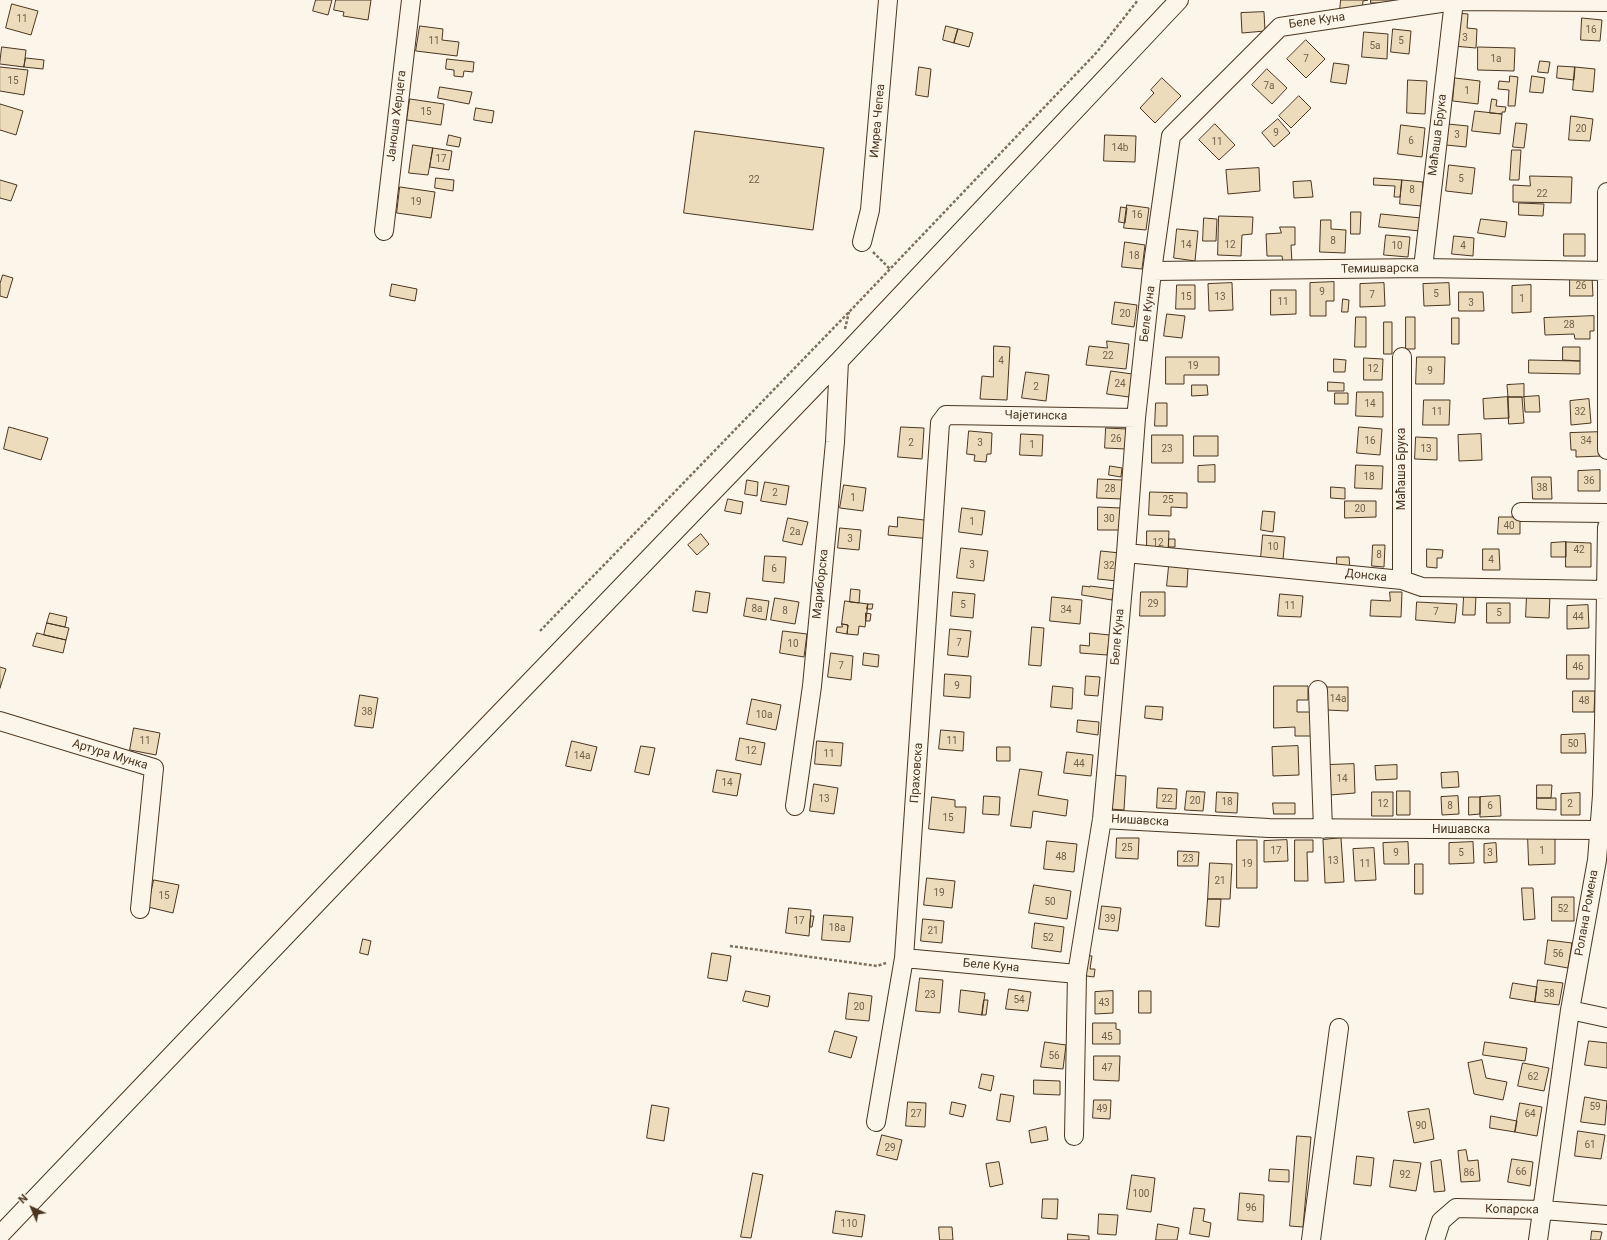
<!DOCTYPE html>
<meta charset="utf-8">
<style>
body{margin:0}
#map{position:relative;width:1607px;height:1240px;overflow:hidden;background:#fbf6e9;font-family:Roboto,sans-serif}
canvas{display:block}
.north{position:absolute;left:12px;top:1188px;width:40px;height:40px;-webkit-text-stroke:3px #fbf6e9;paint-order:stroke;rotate:316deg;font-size:11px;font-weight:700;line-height:16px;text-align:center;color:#4a3520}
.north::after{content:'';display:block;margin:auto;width:14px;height:18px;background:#4a3520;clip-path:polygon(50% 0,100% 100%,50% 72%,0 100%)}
</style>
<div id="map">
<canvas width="1607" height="1240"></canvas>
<div class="north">N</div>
</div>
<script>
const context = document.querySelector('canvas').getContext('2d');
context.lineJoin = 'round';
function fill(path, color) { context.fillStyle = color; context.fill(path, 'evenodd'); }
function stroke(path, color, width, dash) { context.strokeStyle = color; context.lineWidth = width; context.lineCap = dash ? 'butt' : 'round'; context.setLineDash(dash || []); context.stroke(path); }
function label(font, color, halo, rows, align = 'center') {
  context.font = font + ' Roboto,sans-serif'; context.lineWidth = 3; context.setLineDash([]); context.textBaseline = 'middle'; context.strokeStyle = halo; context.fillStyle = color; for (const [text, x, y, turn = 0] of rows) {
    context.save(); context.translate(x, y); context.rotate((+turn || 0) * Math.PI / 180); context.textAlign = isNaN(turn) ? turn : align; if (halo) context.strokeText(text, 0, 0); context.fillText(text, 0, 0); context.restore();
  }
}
const building = new Path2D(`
 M316,0H332L328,15L313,11Z
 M336,0H371L368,20L343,16L344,12L334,10Z
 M1341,0H1368L1363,1L1362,11L1340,10Z
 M1371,0H1391V3H1371Z
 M12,4L38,11L31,35L6,28Z
 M1264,12L1265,31L1242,33L1241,13Z
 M1457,13L1468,14L1467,28L1477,29L1476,48L1453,46Z
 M1582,18L1602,20L1600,41L1581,40Z
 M420,26L443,29L442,40L459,42L457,56L416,51Z
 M946,26L958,29L954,43L943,40Z
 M958,29L973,33L969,47L954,43Z
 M1393,29L1411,31L1409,54L1391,52Z
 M1364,32L1388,34L1387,59L1362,57Z
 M1306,40L1325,59L1306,78L1287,59Z
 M2,47L26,50L24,67L0,64Z
 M1478,47L1515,48L1514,71L1478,70Z
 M26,58L44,60L43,69L24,67Z
 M447,59L474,62L473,72L464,71L463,77L454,76V70L446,69Z
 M1540,61L1550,62L1548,73L1538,72Z
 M1334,63L1349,65L1346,84L1331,82Z
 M1558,66L1575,67L1574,80L1557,78Z
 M0,67L28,70L24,95L0,91Z
 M919,67L931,69L928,97L916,95Z
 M1575,67L1595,69L1593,92L1573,90Z
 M1267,69L1287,88L1272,104L1252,85Z
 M1510,76L1518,77L1515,106H1508L1509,90L1498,89L1499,81L1509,82Z
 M1532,76L1545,78L1543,93L1530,92Z
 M1162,78L1181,96L1155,123L1140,108L1154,93L1151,90Z
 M1455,78L1480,81L1478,104L1453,101Z
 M1408,80L1427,81L1425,114L1407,113Z
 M440,87L472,92L469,104L438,98Z
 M1299,96L1311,108L1291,128L1279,116Z
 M410,99L444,104L441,125L407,120Z
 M1492,99L1497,100L1496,106L1506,107L1505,112H1502V114L1490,113Z
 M0,104L23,111L16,135L0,130Z
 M476,108L494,111L492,123L474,120Z
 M1475,111L1502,114L1500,134L1472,131Z
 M1571,116L1593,119L1590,141L1569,140Z
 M1278,119L1290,133L1274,147L1262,133Z
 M1516,123L1527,124L1524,148L1513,147Z
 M1215,124L1235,145L1219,160L1199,140Z
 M1448,124L1468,126L1466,147L1446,145Z
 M1401,125L1425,128L1422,157L1398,154Z
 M695,131L824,148L813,230L684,213Z
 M449,135L461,138L459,147L447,145Z
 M1105,135L1136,136L1135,162L1104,161Z
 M413,145L433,148L428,175L409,173Z
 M433,148L452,151L449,170L430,167Z
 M1512,150H1521L1519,180H1510Z
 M1449,165L1475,168L1472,194L1446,191Z
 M1259,168L1260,191L1228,194L1226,170Z
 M1530,176L1572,177L1571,203L1513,202V185L1530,186Z
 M436,178L454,180L453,191L435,188Z
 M1374,178L1402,180L1400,197H1394L1395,186L1374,185Z
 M0,180L17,185L11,201L0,198Z
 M1402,180L1423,182L1421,206L1400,204Z
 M1311,181L1313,197L1294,198L1293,182Z
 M400,187L435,192L431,218L397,213Z
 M1519,203L1544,204L1543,216L1519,215Z
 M1127,205L1149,208L1146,230L1124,228Z
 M1121,207L1127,208L1125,223L1119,222Z
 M1351,212H1361L1360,234H1351Z
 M1381,214L1421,218L1420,231L1379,227Z
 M1219,216L1253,217L1252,234L1242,235L1241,256L1218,255Z
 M1204,218L1217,219L1216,241H1203Z
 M1481,219L1507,222L1505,237L1478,233Z
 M1321,220H1331V229L1346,230L1345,253L1320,252Z
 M1280,227H1295V245H1291L1292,263H1283L1282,256H1267L1266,234L1281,233Z
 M1177,229L1198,231L1195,261L1174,258Z
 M1564,234H1585V256H1564Z
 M1386,235L1410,237L1408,257L1384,255Z
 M1454,236L1474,238L1473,256L1452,254Z
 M1125,242L1145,245L1142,269L1122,267Z
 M3,275L13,278L7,298L0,296V284Z
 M1570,277H1592L1593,296H1570Z
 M1334,282V301H1326V316H1310V283Z
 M1232,283L1233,310L1209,311L1208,284Z
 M1384,283L1385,306L1360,307V284Z
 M1449,283L1450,305L1424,306L1423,284Z
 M392,284L417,289L415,301L390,296Z
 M1177,285H1195V309H1176Z
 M1531,285V312L1512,313V286Z
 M1271,290H1296V314L1271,315Z
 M1459,292H1483L1484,311H1459Z
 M1343,299L1349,300L1348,312H1342Z
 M1115,302L1137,305L1134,327L1112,324Z
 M1167,314L1185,316L1182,338L1164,336Z
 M1594,316V331H1590V339H1575L1574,334L1545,335L1544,318Z
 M1356,317H1366V347H1355Z
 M1406,317H1415V349H1406Z
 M1452,318H1459V344H1452Z
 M1384,322H1392V354H1384Z
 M1107,341L1129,344L1126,369L1086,365L1089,346L1107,348Z
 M994,346L1010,347L1007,400L980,399L982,376L993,377Z
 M1563,347H1580V361L1563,360Z
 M1166,357H1219V375H1184V384H1166Z
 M1417,357H1445L1444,384H1416Z
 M1364,358L1383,359L1382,380H1364Z
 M1334,359L1346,360L1345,372H1334Z
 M1529,360L1580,361V374L1529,373Z
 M1111,371L1132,374L1129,397L1107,394Z
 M1026,372L1049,375L1046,401L1022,398Z
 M1328,382L1344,383V391H1328Z
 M1524,384V397H1508L1507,385Z
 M1192,385H1207L1208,395L1192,396Z
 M1357,392H1383V417L1356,416Z
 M1335,393H1348V404H1335Z
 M1539,396L1540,412H1525L1524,397Z
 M1508,397H1522L1524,423L1509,424Z
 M1508,397L1509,418L1484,419L1483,399Z
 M1589,399L1591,423L1571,425L1570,401Z
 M1424,400H1450L1449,425H1423Z
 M1156,403H1167V426H1155Z
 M9,427L48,438L41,460L4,449Z
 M901,427L924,428L922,459L898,457Z
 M1359,427L1382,429L1380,455L1357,453Z
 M1106,428L1127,429L1126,449L1105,448Z
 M969,431L992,433L991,454H987L986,462L974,461L975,455L967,454Z
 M1602,432V456L1576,457V450H1571L1570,433Z
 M1021,434L1043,435L1042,456L1020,455Z
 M1481,434L1482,460L1459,461L1458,435Z
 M1152,435H1183V463H1152Z
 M1194,436H1218V456H1194Z
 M1416,437L1437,438V460L1415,459Z
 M1215,465V482H1198V466Z
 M1356,465L1383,466L1382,489L1355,488Z
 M1110,466L1122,468L1121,477L1109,475Z
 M1600,470V491H1578V471Z
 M1532,477H1551L1552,499H1533Z
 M1098,479L1123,480V499L1097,498Z
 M747,480L758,482L757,496L745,494Z
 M765,482L789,486L786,505L761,501Z
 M844,485L866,488L863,511L840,508Z
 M1331,487L1345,488V499L1331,498Z
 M1150,492L1187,493V508L1171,507V516L1149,515Z
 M728,499L743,502L741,514L725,511Z
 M1345,501H1376V517L1345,518Z
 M1098,507L1121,508L1120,530H1098Z
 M962,508L985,511L982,535L959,532Z
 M1263,511L1275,512L1273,532L1261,530Z
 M898,517L933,521L931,539L888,535L889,526L897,527Z
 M1499,517H1520V534H1498Z
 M788,518L808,522L802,545L783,541Z
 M840,528L861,530L859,550L838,548Z
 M1147,531H1169L1168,553L1147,552Z
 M701,534L709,544L697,555L688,545Z
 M1263,535L1285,537L1283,560L1261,558Z
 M1169,539H1175V547H1169Z
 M1566,542L1591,543V567H1566Z
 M1566,542V557H1551V543Z
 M1373,545H1385L1384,567L1372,566Z
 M961,548L988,551L984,581L957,578Z
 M1427,549L1443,550L1442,558H1437V568L1427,567Z
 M1483,549H1499L1500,570H1483Z
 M1101,551L1120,553L1117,581L1098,579Z
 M765,556L786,557L784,583L763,581Z
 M1337,557H1349L1350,569H1337Z
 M1169,566L1188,567L1187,587L1167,586Z
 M1083,586L1090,587V586L1114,589L1112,600L1082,595Z
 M851,589L860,590L859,603L850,602Z
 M696,591L710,593L707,613L693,611Z
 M953,592L975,594L973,618L951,616Z
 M1141,592H1165V616H1140Z
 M1390,592H1402L1401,617L1370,616L1371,600L1390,601Z
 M1280,594L1303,596L1301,617L1278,616Z
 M1527,594L1550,595L1549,618L1526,617Z
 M1464,596H1476L1475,615H1463Z
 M1052,597L1082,600L1080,624L1050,621Z
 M747,598L769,601L766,620L744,616Z
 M775,598L799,602L795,624L771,620Z
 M845,601L868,604L865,627L859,626L858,635L847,634L848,625L842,624Z
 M1417,602L1457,604L1455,623L1416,620Z
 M1487,603H1510V623H1487Z
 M868,604H873L872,609H867Z
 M1588,605L1589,628L1567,629V606Z
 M50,613L67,617L65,627L47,623Z
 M866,613L871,614L870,621H866Z
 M47,623L69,628L66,640L44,635Z
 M842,624L848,625L847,634L836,632L837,627H842Z
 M1032,627L1044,628L1041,666L1029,665Z
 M950,629L971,631L968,657L948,655Z
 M783,631L807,634L804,657L780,653Z
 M37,633L66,640L63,653L33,646Z
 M1090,633L1110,635L1107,655L1080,653V645L1089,646Z
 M831,653L853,656L851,680L828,677Z
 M864,653L879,655L878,667L863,665Z
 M1567,655H1589V679H1567Z
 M0,667L6,669L0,688Z
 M945,674L971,676L970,698L944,696Z
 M1086,676L1100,677L1098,696L1085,695Z
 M1053,686L1073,688L1072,709L1051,707Z
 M1274,686H1308V700H1297V712H1313V736H1295V727L1274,728Z
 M1327,687H1348V711L1327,710Z
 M1573,691H1595L1594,712H1573Z
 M360,695L378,698L373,728L355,726Z
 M752,699L781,705L776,730L747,724Z
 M1146,706L1163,707L1162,720L1145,718Z
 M1078,720L1099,722L1098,735L1077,732Z
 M134,728L160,733L156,755L130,750Z
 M941,730L964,732L963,751L939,749Z
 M1585,734L1586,753H1561V735Z
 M740,738L765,743L761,765L736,760Z
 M572,741L597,747L591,771L566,766Z
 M817,741L843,743L841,766L815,764Z
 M641,746L655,748L649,775L635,772Z
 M1298,746L1299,775L1273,776L1272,747Z
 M997,747H1010V761H997Z
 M1067,752L1093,755L1091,776L1064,773Z
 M1354,764L1355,793L1330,795L1328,765Z
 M1397,765V779L1376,780L1375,766Z
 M1020,769L1042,772L1038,795L1068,800L1066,816L1033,811L1031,828L1011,826Z
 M717,770L741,774L737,796L713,792Z
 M1458,772L1459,787L1442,788L1441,773Z
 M1112,775L1126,776L1124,810L1110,809Z
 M814,784L838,788L834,814L810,811Z
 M1537,785H1552L1551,798H1537Z
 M1158,788L1177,789L1176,809L1157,808Z
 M1187,791L1205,792L1203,811L1185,810Z
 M1397,791H1410V815H1397Z
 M1217,792L1238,793L1237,813L1216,812Z
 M1372,792H1393V816H1372Z
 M1580,793V815H1561V794Z
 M984,796L1000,797L999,815L983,814Z
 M1458,796L1459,814L1442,815L1441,797Z
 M1500,796L1501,816L1480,817V797Z
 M932,797L955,800V807H966L964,833L929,829Z
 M1469,797H1480V814L1469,815Z
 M1537,798H1556V810L1537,809Z
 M1273,803H1295V814H1274Z
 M1528,837H1555V864L1529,865Z
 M1117,838H1139L1138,859L1116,858Z
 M1341,838L1344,882L1325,883L1323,840Z
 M1237,840H1257V888H1237Z
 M1287,840L1288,861L1264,862V841Z
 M1295,840H1313V852H1307L1308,881H1295Z
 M1047,841L1077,844L1074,872L1044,869Z
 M1408,842L1409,864H1384L1383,843Z
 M1473,842L1474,863L1449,864V843Z
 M1496,843L1497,862L1484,863V844Z
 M1374,848L1376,880L1355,881L1353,849Z
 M1178,851L1199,852L1198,866H1178Z
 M1210,863L1232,864L1230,899H1208Z
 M1415,864H1423V894H1415Z
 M927,878L955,881L952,908L924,905Z
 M154,880L179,885L173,913L148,907Z
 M1034,885L1071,891L1067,919L1029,913Z
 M1522,888H1533L1535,919L1524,920Z
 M1552,897H1574V921H1552Z
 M1208,899H1221L1219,927L1206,926Z
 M1102,906L1121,908L1118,931L1099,929Z
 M789,908L811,910L809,936L786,933Z
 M824,915L853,917L850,942L822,940Z
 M811,916H814L812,927H810Z
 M923,919L944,921L942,943L921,941Z
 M1035,923L1064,927L1061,952L1032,948Z
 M363,939L371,941L368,955L360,953Z
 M1548,940L1572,943L1568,968L1545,964Z
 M712,953L731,956L727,981L708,978Z
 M1083,955L1092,956L1090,969H1095L1094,977L1079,975Z
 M920,978L943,980L940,1013L916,1011Z
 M1538,980L1563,983L1559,1005L1535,1002Z
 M1513,983L1537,987L1535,1002L1510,998Z
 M1009,989L1031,992L1028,1011L1006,1009Z
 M961,990L985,993L982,1015L959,1012Z
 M746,991L770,996L768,1007L743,1001Z
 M1113,991V1013L1095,1014V992Z
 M1139,991H1151V1013H1139Z
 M849,993L872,996L869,1021L846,1019Z
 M984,1000H988L986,1015H982Z
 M1093,1023H1116V1029L1120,1030V1044H1093Z
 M835,1031L857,1037L851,1058L829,1052Z
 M1589,1041L1607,1043V1068L1585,1065Z
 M1045,1042L1066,1045L1063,1069L1041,1067Z
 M1485,1042L1527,1048L1525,1061L1483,1055Z
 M1094,1056H1120L1119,1081L1094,1080Z
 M1482,1060L1486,1078L1507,1082L1503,1100L1474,1094L1468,1063Z
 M1523,1063L1549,1068L1544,1091L1518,1086Z
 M982,1074L994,1076L991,1091L979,1088Z
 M1034,1080L1060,1081V1095L1034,1094Z
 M1001,1094L1014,1096L1010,1122L997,1120Z
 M1585,1097L1607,1101L1605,1125L1581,1122Z
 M1094,1100H1111L1110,1119L1093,1118Z
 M908,1102L926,1103L925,1127L906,1126Z
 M952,1102L966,1105L963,1117L950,1114Z
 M1520,1103L1542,1107L1537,1136L1515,1132Z
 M652,1105L669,1108L664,1141L647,1138Z
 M1429,1109L1434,1139L1414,1143L1408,1112Z
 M1491,1116L1517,1121L1515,1132L1490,1128Z
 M1046,1127L1048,1140L1031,1143L1029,1131Z
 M1578,1131L1605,1135L1601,1159L1575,1156Z
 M882,1135L902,1140L897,1160L877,1155Z
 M1297,1136L1311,1137L1303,1227L1290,1226Z
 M1466,1150L1468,1161L1478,1160L1480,1181L1461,1182L1458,1151Z
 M1357,1156L1374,1158L1371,1186L1354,1184Z
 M1512,1159L1533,1162L1530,1186L1508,1182Z
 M1394,1160L1421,1163L1416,1191L1390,1187Z
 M1441,1160L1445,1191L1434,1192L1431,1162Z
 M999,1162L1003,1184L990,1187L986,1164Z
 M1270,1169L1289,1170V1182L1269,1181Z
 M753,1173L763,1175L751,1238L741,1237Z
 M1132,1175L1155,1178L1151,1212L1127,1209Z
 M1240,1193L1264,1195L1263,1222L1238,1220Z
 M1043,1199H1058L1057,1219L1042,1218Z
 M1194,1208L1205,1209L1203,1221L1211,1223L1209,1237L1190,1234Z
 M836,1211L865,1215L862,1237L833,1233Z
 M1099,1214L1118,1215L1116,1235L1098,1234Z
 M1158,1224L1179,1228L1177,1240H1156Z
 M939,1227H952L953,1240H940Z
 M1592,1231L1602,1232L1600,1240H1591Z
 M1068,1234L1089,1236V1240H1068Z`);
fill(building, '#ecdcbc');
stroke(building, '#4a3520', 1);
const minor = new Path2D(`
 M1607,192V268
 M384,231L411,0
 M862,242L870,210L888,0
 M1423,268L1454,1
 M1152,271L1423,268L1607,271
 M1607,276V450
 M1521,512L1607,513
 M1126,553L1402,580L1422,587L1606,590
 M1402,580V357
 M1318,690L1323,829
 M0,721L154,768L140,909
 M795,806L812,686L835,442L839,361
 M1102,819L1269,828L1599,830
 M904,958L1077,974
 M1570,1010L1607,1018
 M876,1122L904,958L940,423L946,415L1136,418
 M1074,1136L1077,974L1102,819L1126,553L1136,418L1152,271L1171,136L1280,27L1454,1L1607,2
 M0,1235L339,880L839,361L1179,0
 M1311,1240L1339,1028
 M1435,1240L1441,1221L1456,1208L1543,1210L1607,1215
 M1538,1240L1570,1010L1597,860L1602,795L1604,723L1607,527`);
stroke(minor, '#4a3520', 20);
stroke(new Path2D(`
 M873,252L890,269
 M845,329L849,312
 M540,631L850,311L1097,52L1138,0
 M730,946L877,966L886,963`), '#7f6f5c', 2.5, [3, 2]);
stroke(minor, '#fbf6e9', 18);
label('10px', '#725f47', null, [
 ["11",22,19],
 ["16",1591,30],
 ["3",1465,38],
 ["11",434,41],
 ["5",1401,41],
 ["5a",1375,46],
 ["7",1306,59],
 ["1a",1496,59],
 ["15",13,81],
 ["7a",1269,86],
 ["1",1467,91],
 ["15",426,112],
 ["20",1581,129],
 ["9",1276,133],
 ["3",1457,135],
 ["6",1411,141],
 ["11",1217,142],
 ["14b",1120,148],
 ["17",441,159],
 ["5",1461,179],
 ["22",754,180],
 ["8",1412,190],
 ["22",1542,194],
 ["19",416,202],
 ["16",1137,215],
 ["8",1333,241],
 ["14",1186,245],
 ["12",1230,245],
 ["10",1397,246],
 ["4",1463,246],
 ["18",1134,256],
 ["26",1581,286],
 ["9",1322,292],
 ["5",1436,294],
 ["7",1372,295],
 ["15",1186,297],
 ["13",1220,297],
 ["1",1522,299],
 ["11",1283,302],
 ["3",1471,303],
 ["20",1125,314],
 ["28",1569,325],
 ["22",1108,356],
 ["4",1001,361],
 ["19",1193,366],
 ["12",1373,369],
 ["9",1430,371],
 ["24",1120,384],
 ["2",1036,387],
 ["14",1370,404],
 ["11",1437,412],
 ["32",1580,412],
 ["26",1116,439],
 ["16",1370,441],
 ["34",1586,441],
 ["2",911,443],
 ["3",980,443],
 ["1",1032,445],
 ["23",1167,449],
 ["13",1426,449],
 ["18",1369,477],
 ["36",1589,481],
 ["38",1542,488],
 ["28",1110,489],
 ["2",775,493],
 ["1",853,498],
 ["25",1168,500],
 ["20",1360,509],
 ["30",1109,519],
 ["1",972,522],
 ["40",1509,526],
 ["2a",795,532],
 ["3",850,539],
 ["12",1158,543],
 ["10",1273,547],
 ["42",1579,550],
 ["8",1379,555],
 ["4",1491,560],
 ["3",972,565],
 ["32",1109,566],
 ["6",774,569],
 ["29",1153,604],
 ["5",963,605],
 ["11",1290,606],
 ["8a",757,609],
 ["34",1066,610],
 ["8",785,611],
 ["7",1436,612],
 ["5",1499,613],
 ["44",1578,617],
 ["7",959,643],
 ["10",793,644],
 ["7",841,666],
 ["46",1578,667],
 ["9",957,686],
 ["14a",1338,699],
 ["48",1584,701],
 ["38",367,712],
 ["10a",764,715],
 ["11",145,741],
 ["11",952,741],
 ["50",1573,744],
 ["12",751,751],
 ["11",829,754],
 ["14a",582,756],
 ["44",1079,764],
 ["14",1342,779],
 ["14",727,783],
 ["13",824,799],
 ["22",1167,799],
 ["20",1195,801],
 ["18",1227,802],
 ["12",1383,804],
 ["2",1570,804],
 ["8",1450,806],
 ["6",1490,806],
 ["15",948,818],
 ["25",1127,848],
 ["17",1276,851],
 ["1",1542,851],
 ["9",1396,853],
 ["5",1461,853],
 ["3",1490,853],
 ["48",1061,857],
 ["23",1188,859],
 ["13",1333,861],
 ["19",1247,864],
 ["11",1365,864],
 ["21",1220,881],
 ["19",939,893],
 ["15",164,896],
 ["50",1050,902],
 ["52",1563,909],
 ["39",1110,919],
 ["17",799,921],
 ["18a",837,928],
 ["21",933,931],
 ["52",1048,938],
 ["56",1558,954],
 ["58",1549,994],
 ["23",930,995],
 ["54",1019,1000],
 ["43",1104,1003],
 ["20",859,1007],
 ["45",1107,1037],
 ["56",1054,1056],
 ["47",1107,1068],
 ["62",1533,1077],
 ["59",1595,1107],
 ["49",1102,1109],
 ["27",916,1114],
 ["64",1530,1114],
 ["90",1421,1126],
 ["61",1590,1145],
 ["29",890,1148],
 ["66",1521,1172],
 ["86",1469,1173],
 ["92",1405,1175],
 ["100",1141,1194],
 ["96",1251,1208],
 ["110",849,1224]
]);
label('12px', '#4a3520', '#fbf6e9', [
 ["Беле Куна",1317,21,-8],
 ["Јаноша Херцега",397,116,-83],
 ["Имреа Чепеа",878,121,-85],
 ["Маћаша Брука",1438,135,-83],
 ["Темишварска",1380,269,-1],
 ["Беле Куна",1148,314,-83],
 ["Чајетинска",1036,416,1],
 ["Маћаша Брука",1402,469,-90],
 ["Донска",1366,576,6],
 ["Мариборска",821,584,-84],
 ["Беле Куна",1118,637,-85],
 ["Артура Мунка",110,755,17],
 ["Праховска",917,773,-86],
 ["Нишавска",1140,821,3],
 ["Нишавска",1461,830],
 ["Ролана Ромена",1587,913,-80],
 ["Беле Куна",991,966,5],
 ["Копарска",1512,1210,1]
]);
</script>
